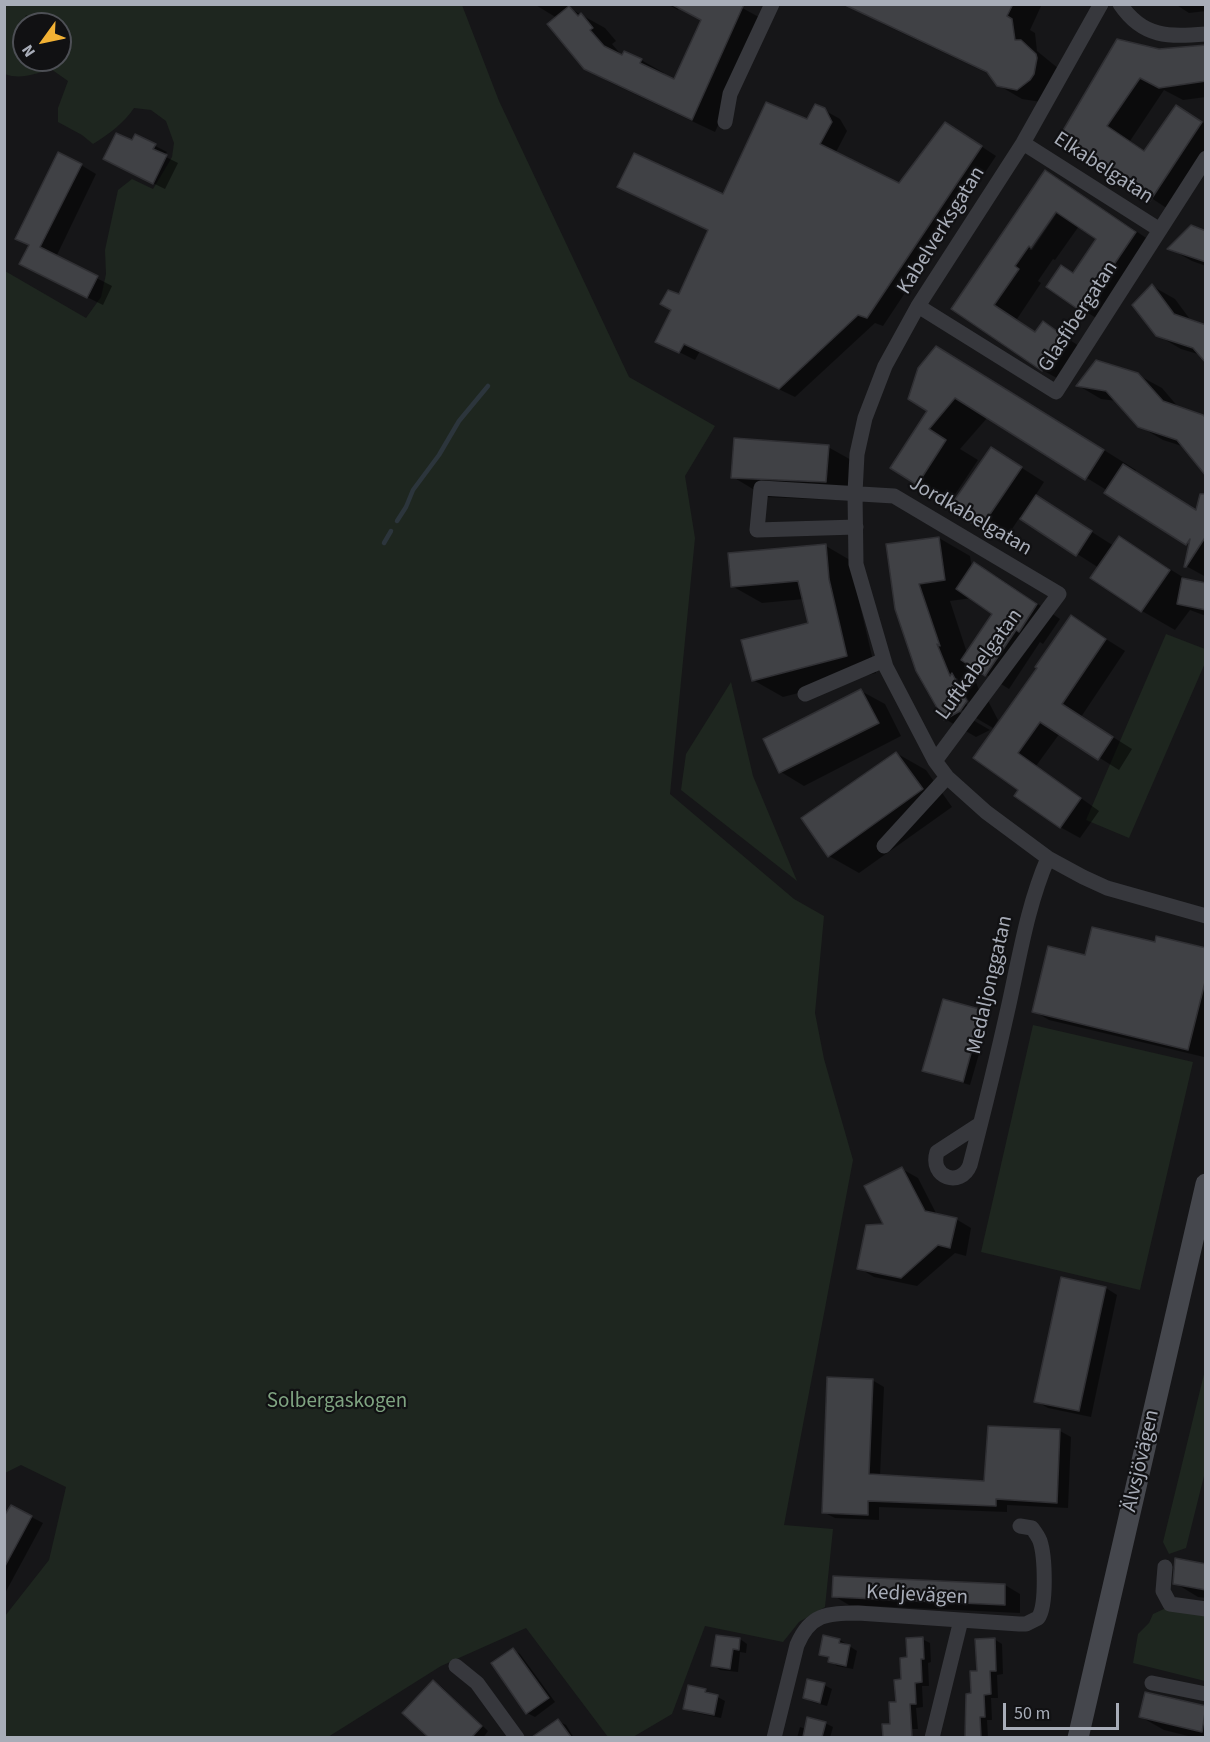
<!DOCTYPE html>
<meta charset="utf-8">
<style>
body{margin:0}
#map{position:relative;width:1210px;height:1742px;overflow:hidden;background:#161618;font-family:"Source Sans 3",sans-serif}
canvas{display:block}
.frame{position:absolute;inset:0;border:6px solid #a8adb8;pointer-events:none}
.north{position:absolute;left:12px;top:12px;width:60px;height:60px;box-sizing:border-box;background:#111113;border:2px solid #4d4f55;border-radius:50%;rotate:237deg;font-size:16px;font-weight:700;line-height:24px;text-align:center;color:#a8adb8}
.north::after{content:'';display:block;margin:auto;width:21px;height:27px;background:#f2b134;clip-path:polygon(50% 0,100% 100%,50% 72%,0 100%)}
.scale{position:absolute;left:1003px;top:1703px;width:116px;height:27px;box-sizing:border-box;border:3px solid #a8adb8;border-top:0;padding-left:8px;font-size:18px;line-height:21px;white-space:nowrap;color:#a8adb8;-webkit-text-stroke:4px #111113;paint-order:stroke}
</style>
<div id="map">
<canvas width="1210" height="1742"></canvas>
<div class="frame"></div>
<div class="north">N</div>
<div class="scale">50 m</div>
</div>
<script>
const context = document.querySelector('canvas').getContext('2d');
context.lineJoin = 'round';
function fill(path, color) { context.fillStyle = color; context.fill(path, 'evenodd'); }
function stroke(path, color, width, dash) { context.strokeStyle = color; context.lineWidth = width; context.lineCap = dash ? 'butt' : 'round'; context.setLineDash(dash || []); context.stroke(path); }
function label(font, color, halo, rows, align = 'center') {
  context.font = font + ' "Source Sans 3",sans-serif'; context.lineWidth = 4.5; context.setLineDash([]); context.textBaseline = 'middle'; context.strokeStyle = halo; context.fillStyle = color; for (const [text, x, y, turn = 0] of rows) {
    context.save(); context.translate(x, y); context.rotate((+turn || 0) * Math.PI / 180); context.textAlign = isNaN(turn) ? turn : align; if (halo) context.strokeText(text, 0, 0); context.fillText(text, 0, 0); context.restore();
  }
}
fill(new Path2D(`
 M5,5H462L499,101L629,377L715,426L685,476L695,538L670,794L794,899L824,916L815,1013L824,1059L853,1160L784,1525L833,1529L825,1607L799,1622L783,1642L705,1626L672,1714L633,1737H608L526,1628L441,1666L328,1737H5V1616L49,1560L66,1487L21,1465L5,1473V271L86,318L101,297L106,274L105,250L118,190L132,179L153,189L172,157L174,143L166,121L151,110L134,108C124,123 109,134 93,144L82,135L58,122V108L68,81L51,69C35,74 20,80 5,74ZM24,24H60V60H24Z
 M1166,634L1205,649V663L1129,838L1086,820Z
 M731,682L753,776L797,881L681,790L686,754Z
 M1033,1025L1193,1062L1140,1290L981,1252Z
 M1205,1370V1472L1186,1548L1169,1554L1163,1542Z
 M1166,1608L1205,1615V1681L1133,1663L1138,1634L1149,1623L1153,1614Z`), '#1e261f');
fill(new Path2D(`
 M534,4H573L569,8L605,28L616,41L612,44L623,57L641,60L664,73L663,76L674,81L702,20L679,7L678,10L667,4H735L766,21L715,132L609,82L585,68L557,18Z
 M861,4H1042L1030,30L1035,33L1037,51L1059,69L1041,102L1022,99L998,85L991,75L885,25L862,12Z
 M1175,4H1206V11L1189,13Z
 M26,15L43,24H24V46L13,40Z
 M1206,47V97L1183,100L1164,90L1130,141L1145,151L1176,107L1206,124V164L1174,213L1060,138L1159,50Z
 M824,110L840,119L847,131L835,154L899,185L961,133L996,156L883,326L875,323L795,397L700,351L695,360L657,341L709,231L619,187L723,196L807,121Z
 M136,136L167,152L164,156L178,163L165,189L116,165Z
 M81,165L96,174L56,257L112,286L103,305L36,272L30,245Z
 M1045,172L1068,185L1158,246L1106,324L1083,310L1074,274L1098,239L1079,226L1055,260L1053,259L1038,281L1041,283L1017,319L1037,333L1043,323L1087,351L1066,383L1042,370L953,309ZM1059,205L1061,207L1032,250H1029Z
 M1206,233V266L1192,261L1169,248Z
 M1152,286L1175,299L1192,322L1201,355L1181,349L1157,335Z
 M969,366L1136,470L1134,472L1206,517V577L1186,566L1190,546L1106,493L1108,491L988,417L960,449L978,460L950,502L892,467Z
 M1138,375L1162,388L1179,408L1185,447L1163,440L1139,426L1117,401L1101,399L1079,386Z
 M828,447L862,466L859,501L766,497L733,477Z
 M992,449L1044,482L1035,496L1114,546L1120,538L1189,581L1206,585V616L1190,610L1175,630L1142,611L1093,578L1099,568L1020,517L1004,541L980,528Z
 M939,538L970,556L972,568L975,564L998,577L1060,619L1043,644L1040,642L1009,689L969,664L979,690L984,693L998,720L993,728L959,708V712L990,730L976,737L945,719L897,609ZM972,598L994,613L967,653L950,601ZM953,678H957L972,707L969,709Z
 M826,546L855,563L858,597L876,673L783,697L753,680L810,624L804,599L762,603L732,586Z
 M1071,617L1125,651L1081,717L1132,749L1119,770L1060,733L1036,766L1099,811L1080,838L1060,827L1021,790L976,758L1039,668Z
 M861,691L885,704L901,736L804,786L781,772L765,740Z
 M896,753L926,770L952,807L859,873L829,856Z
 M1156,944L1206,950V1050L1204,1057L1049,1020L1034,1011L1086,957Z
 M944,1001L983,1012L990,1016L970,1085L931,1074L924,1070Z
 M902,1169L918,1178L937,1215L956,1219L971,1228L966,1256L955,1253L917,1286L874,1277L859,1268L885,1226Z
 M1106,1288L1117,1295L1091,1417L1048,1408L1036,1401Z
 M872,1380L884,1387L880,1476L985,1482L990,1428L1060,1431L1071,1437L1068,1508L1007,1505V1512L879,1507V1520L835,1518L823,1512Z
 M12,1507L43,1523L4,1595V1521Z
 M1206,1565V1598L1198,1597L1175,1583Z
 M1005,1585L1020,1594V1613L849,1605L834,1596Z
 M824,1637L840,1640L857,1651L853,1669L837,1666L830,1661L831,1659L821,1654Z
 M740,1639L747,1644L746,1653L740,1652L738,1672L720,1670L713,1665Z
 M922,1639L930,1643L931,1662L928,1663L929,1686H922L923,1707L916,1708L918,1729H911L912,1738H885L884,1726L892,1725L909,1659Z
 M994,1639L1002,1644L1003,1674L997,1675L998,1698H991L992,1720H987L988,1738H967V1695H973L978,1672Z
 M513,1650L520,1654L555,1702L535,1717L527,1713Z
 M433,1682L441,1686L488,1731L483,1738H430L404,1713Z
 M824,1685L832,1689L827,1706L812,1702L804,1698Z
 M705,1690L725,1701L721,1718L692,1712L685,1708Z
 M1206,1708V1738H1196L1164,1730L1141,1717Z
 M558,1721L566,1725L574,1738H545L542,1732Z
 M825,1723L833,1727L830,1738H797L800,1727L806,1729Z`), '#0007');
stroke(new Path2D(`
 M397,521L406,507L413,490L439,455L459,421L488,386
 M384,543L391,531`), '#2c353c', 4.5);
const building = new Path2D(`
 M671,4H744L692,120L584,69L547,24L569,6L578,16L581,13L593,28L590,30L604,46L622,55L624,51L642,59L640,63L674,79L701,20Z
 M843,4H1013L1007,16L1012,19L1015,40H1021L1036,54L1037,58L1034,74L1030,80L1017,90L997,86L987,72Z
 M1117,39L1159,49L1206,45V81L1159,88L1140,78L1107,126L1144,151L1176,105L1202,122L1150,201L1058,139Z
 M766,102L807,119L815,104L825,108L832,122L820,144L899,183L945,122L982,146L867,318L858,315L779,389L684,344L679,353L655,342L671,310L660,304L668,290L679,294L708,230L617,187L634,153L723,194Z
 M116,133L132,140L135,134L156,144L153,149L167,155L153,184L103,159Z
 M58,152L82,164L40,247L98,276L87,298L19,264L29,245L15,239Z
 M1045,170L1136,232L1082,312L1046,287L1061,265L1073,273L1096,239L1056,212L1031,248L1029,246L1015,266L1019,269L994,305L1035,332L1043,321L1065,337L1042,371L951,309Z
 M1191,225L1206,231V262L1167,249Z
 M1152,284L1174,314L1206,325V363L1193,348L1156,336L1132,305Z
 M936,346L1104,450L1085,480L955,398L929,429L946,440L917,485L890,468L927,411L908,399L918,368Z
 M1096,360L1138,373L1163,401L1203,415L1206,418V476L1177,440L1138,427L1106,391L1076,386Z
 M734,438L829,445L826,482L731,478Z
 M991,447L1022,467L980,529L949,508Z
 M1123,464L1196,510L1200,494H1206V536L1186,567H1184L1190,539L1186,545L1104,493Z
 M1036,495L1092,531L1076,556L1020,519Z
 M1119,536L1170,570L1141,612L1090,578Z
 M939,537L945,580L919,584L940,646L937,644L950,676L952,673L967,701L960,711L944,720L916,671L895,609L886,544Z
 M826,544L829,579L847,656L752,681L741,640L808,623L798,581L731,587L728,553Z
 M974,562L1037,604L1019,632L1016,630L985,676L961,660L992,614L956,589Z
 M1182,578L1206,583V610L1177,604Z
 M1071,615L1106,639L1062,704L1113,737L1098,760L1040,722L1018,753L1081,798L1060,828L1014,796L1018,790L973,758L1037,668L1035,667Z
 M861,689L879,723L779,773L763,739Z
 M896,752L923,789L828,857L801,818Z
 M1092,927L1155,942L1156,936L1206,948V978L1188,1050L1032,1012L1048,946L1085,955Z
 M943,999L983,1010L963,1082L922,1071Z
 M902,1167L925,1211L957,1218L950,1248L938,1245L901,1278L857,1269L866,1225L883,1224L864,1186Z
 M1061,1277L1106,1287L1079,1411L1034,1402Z
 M827,1377L873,1379L869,1474L984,1481L988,1426L1060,1429L1057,1503L996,1499V1506L868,1501V1515L822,1513Z
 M11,1505L32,1516L4,1568V1516Z
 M1175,1558L1206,1564V1590L1173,1584Z
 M833,1576L1005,1584V1605L832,1597Z
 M716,1635L740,1638L739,1650L733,1649L730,1669L711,1666Z
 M823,1635L840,1639L839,1643L850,1645L846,1666L828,1662L829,1657L819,1655Z
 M923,1637L924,1659H921L922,1682L915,1683L916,1704H910L912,1737H883L882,1724H890L889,1702H896L894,1680L901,1679L900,1658L907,1657L906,1638Z
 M995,1638L996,1671H990L991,1694L984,1695L985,1717H980L981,1737H965L966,1694L971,1693L970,1671H977L975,1639Z
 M513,1648L549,1698L526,1714L491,1663Z
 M807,1679L825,1683L820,1703L803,1698Z
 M433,1680L482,1726L472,1737H428L402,1713Z
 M688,1685L706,1689L705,1692L718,1695L714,1715L683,1709Z
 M1145,1692L1206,1706L1202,1732L1139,1717Z
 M807,1717L826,1722L822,1737H803Z
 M558,1719L571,1737H532Z`);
fill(building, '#404145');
stroke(building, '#303034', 1.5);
stroke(new Path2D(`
 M1101,4L1023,143L918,306L885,366L865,418L857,454L855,493L856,564L886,667L935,761L947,777L986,812L1048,858L1083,877L1107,888L1206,916
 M1120,4C1143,38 1169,37 1206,34
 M725,122L730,94L772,4
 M1023,143L1160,230
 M918,306L1056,392L1206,158
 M856,527L757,530L761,488L894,496L1059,594L935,761
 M805,694L884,660
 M884,846L947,777
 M980,1124L937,1152C929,1178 961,1188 970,1165C984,1111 997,1058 1009,1004C1020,954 1028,904 1048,858
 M1165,1567L1163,1591L1170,1604L1206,1609
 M456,1666L477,1683L517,1738
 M1152,1683L1206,1694
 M774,1738L797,1645C810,1614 827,1613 858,1613L1019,1624H1026L1038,1618C1047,1606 1045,1556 1040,1541C1038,1536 1035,1532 1032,1528L1020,1526
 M932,1738L961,1620`), '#37383d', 15);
stroke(new Path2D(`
 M1078,1738L1206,1184`), '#45474d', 21);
label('21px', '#a8adb8', '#111113', [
 ["Elkabelgatan",1103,169,33],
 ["Kabelverksgatan",942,231,-58],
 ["Glasfibergatan",1079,317,-57],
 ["Jordkabelgatan",970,517,30],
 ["Luftkabelgatan",980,665,-54],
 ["Medaljonggatan",991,985,-77],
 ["Älvsjövägen",1142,1461,-77],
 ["Kedjevägen",917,1596,3]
]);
label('21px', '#7fa381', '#111113', [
 ["Solbergaskogen",337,1402]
]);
</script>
